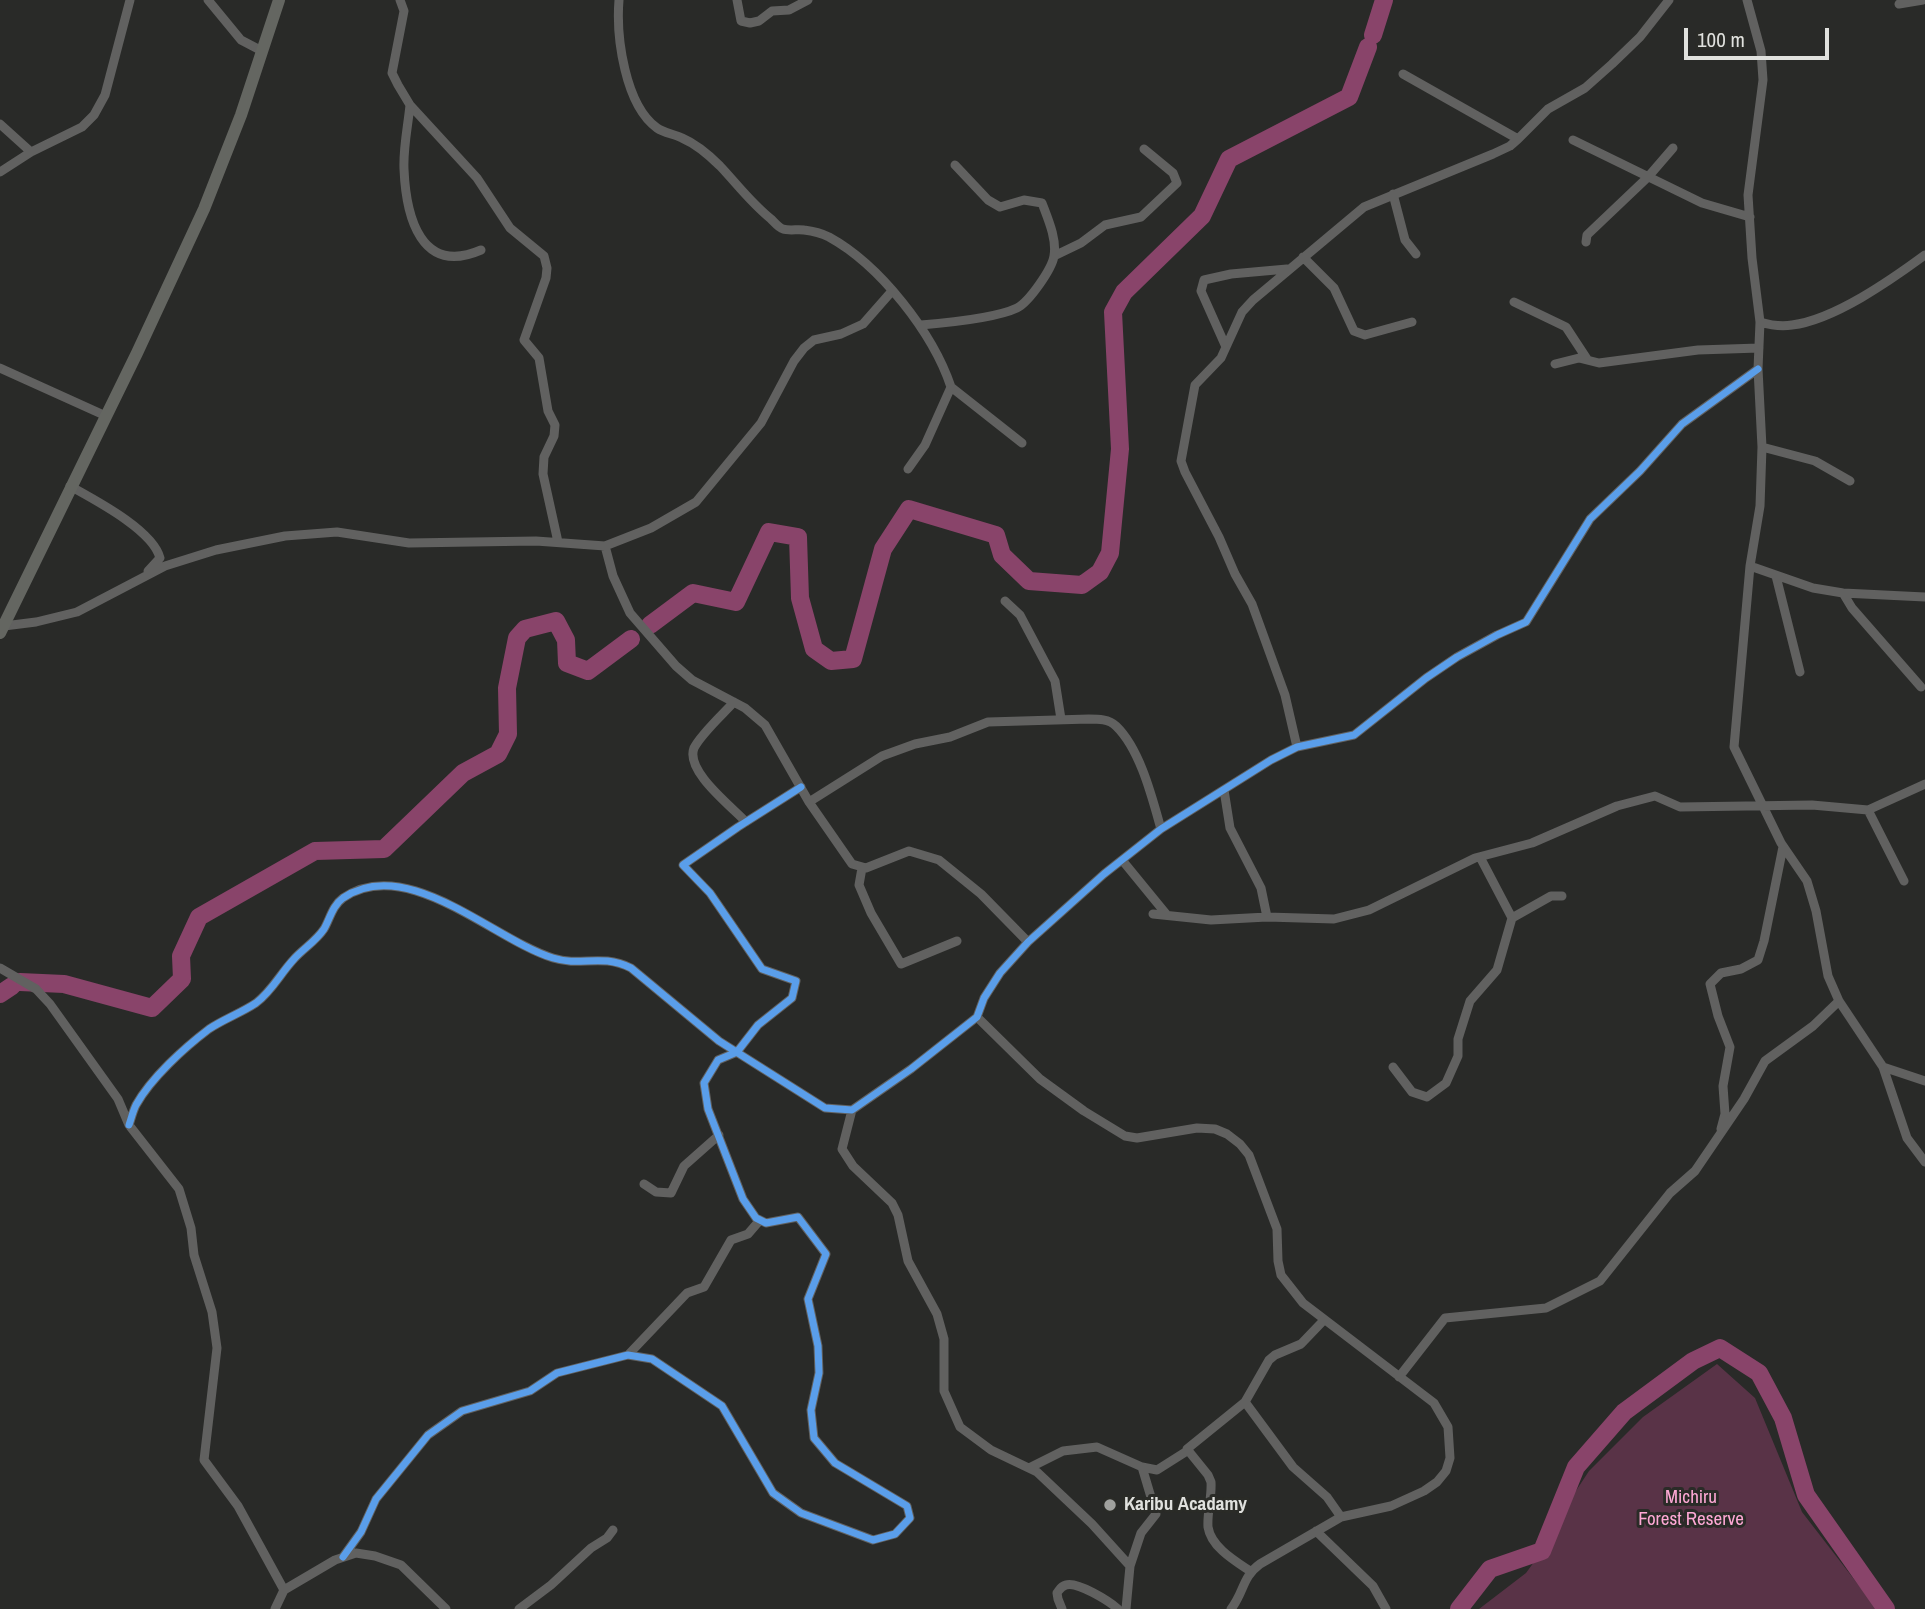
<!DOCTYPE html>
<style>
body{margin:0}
#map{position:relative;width:1925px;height:1609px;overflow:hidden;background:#292a28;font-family:"Archivo Narrow",sans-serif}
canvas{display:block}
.scale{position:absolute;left:1684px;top:28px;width:145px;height:32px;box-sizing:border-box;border:4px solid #e0e1de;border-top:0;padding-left:9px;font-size:21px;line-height:24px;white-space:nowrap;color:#e0e1de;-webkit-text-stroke:5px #2a2b27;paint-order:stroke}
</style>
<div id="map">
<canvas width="1925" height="1609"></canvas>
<div class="scale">100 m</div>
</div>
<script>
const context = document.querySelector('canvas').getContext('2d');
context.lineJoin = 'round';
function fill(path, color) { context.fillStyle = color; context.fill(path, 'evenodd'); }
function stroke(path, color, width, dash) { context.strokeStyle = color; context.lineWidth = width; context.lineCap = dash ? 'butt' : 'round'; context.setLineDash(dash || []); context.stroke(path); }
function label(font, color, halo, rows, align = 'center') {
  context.font = font + ' "Archivo Narrow",sans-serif'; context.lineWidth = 6; context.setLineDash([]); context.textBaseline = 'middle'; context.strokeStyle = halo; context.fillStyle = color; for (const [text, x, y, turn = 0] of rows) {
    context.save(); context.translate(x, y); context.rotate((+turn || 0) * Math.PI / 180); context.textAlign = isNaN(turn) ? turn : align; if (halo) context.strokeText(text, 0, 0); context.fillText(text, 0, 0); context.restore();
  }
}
fill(new Path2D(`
 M1717,1364L1755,1398L1802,1512L1877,1609H1479L1526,1573L1542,1551L1562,1512L1589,1471L1643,1417Z`), '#593347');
stroke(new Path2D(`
 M1373,35L1384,0
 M650,625L693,593L736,602L769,532L798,537L800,598L814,649L831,661L853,659L883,549L909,509L996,535L1002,555L1029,581L1082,585L1100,572L1110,553L1120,449L1113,312L1124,292L1202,216L1229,159L1349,97L1368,47
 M20,982L64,984L152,1008L182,979L181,956L199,917L315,851L384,849L463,773L498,754L508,734L507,688L517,638L525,629L556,621L566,640L567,663L588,671L631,639
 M0,994L12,986
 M1459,1609L1490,1569L1542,1551L1576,1467L1624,1412L1693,1361L1720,1348L1759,1373L1783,1418L1806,1495L1886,1609`), '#89446a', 18);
stroke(new Path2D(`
 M208,0L241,40L262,51
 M400,0L404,11L392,73L398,85L410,105L477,178L510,228L544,256L547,268L546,278L524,340L539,358L548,411L555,425L554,436L544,457L543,474L558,542
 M619,0C616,37 625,105 657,128C664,133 674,134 682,138C696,144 708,154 720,166C737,184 751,203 771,219C774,222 779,228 783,229C789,231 798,229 804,230C812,231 823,234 829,237C880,265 933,333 951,387L925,445L908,469
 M737,0L741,21L750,23L759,21L772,11L789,10L808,0
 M1747,0L1761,51L1763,80L1748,195L1752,258L1760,322L1758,369L1762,447L1760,506L1750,566L1734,747L1781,843L1807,881L1816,911L1828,976L1839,1001L1883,1067L1907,1138L1925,1162
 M1899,4L1923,0
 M1403,74L1518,139L1548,109L1585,88L1612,64L1640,37L1669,0
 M410,105C408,126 403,148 404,169C406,217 421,276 481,250
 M0,124L31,152
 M1573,140L1702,203L1750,217
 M0,172L31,152L82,127L94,115L105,95L130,0
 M1393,194L1405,240L1416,254
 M1586,242L1587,235L1648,177L1673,148
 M1054,256L1081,243L1105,225L1141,217L1177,183L1173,173L1144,149
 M1303,257L1334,288L1354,331L1365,335L1412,322
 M1514,302L1566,327L1587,359
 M1760,322C1770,325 1780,327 1792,325C1834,320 1891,280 1925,255
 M921,325C945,323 996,318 1017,308C1029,302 1052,269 1054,256C1057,239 1048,219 1042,203L1024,200L1000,207L988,200L955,165
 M1226,347L1201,291L1204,280L1231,274L1287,269
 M1555,364L1579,358L1599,363L1698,350L1759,348
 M0,368L106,416
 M951,387L1022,443
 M1762,447L1815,461L1850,481
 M70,486C95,500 153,530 160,558L148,571
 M605,546L613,576L630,613L676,666L692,680L745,708L765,725L809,802L852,864L866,868L909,851L939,860L981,894L1028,942
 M1750,566L1813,588L1843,593L1925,597
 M1776,576L1800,672
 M1843,593L1852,608L1921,687
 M1005,601L1020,615L1055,681L1061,719
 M4,626L36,622L77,612L165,566L216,550L285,536L337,532L409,543L536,541L605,546L651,528L696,502L761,423L794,361L804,348L814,340L841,334L863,324L892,291
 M734,702C723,714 701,734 694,748C685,771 731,806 746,822
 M1297,747L1285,695L1252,604L1235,574L1219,537L1185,472L1181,461L1195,385L1221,358L1242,312L1253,300L1364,207L1493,154L1510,146L1518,139
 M1224,790L1230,828L1261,888L1267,917
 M809,802L882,756L915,744L950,737L988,722L1089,719C1098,719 1109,719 1116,726C1140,749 1152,797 1161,829
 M1868,810L1925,784
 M1122,860L1167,915
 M862,868L859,885L871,913L901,964L957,941
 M1153,914L1211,920L1267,917L1334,919L1369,910L1475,858L1532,843L1617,806L1655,796L1680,807L1812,805L1868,810L1904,881
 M1512,918L1551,896H1562
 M0,968L36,989L50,1004L118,1099L129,1125L179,1189L191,1228L194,1255L212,1312L217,1348L204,1460L238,1506L284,1590
 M977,1017L1040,1079L1084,1111L1125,1136L1137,1138L1197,1128L1215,1129L1227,1134L1240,1144L1249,1155L1277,1229L1278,1261L1281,1275L1303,1303L1434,1403L1448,1427L1450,1458L1446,1471L1437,1482L1424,1491L1391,1506L1341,1517L1260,1564C1242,1577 1244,1593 1231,1609
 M1393,1067L1412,1092L1427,1097L1446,1083L1458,1056V1039L1470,1001L1497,970L1512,918L1480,857
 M1883,1067L1925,1081
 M852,1110L842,1149L853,1166L892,1203L898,1215L908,1261L937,1314L944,1339V1391L960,1427L991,1450L1037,1472L1092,1524L1130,1566L1126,1609
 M129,1125C131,1119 133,1111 136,1105C151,1078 184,1048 209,1029C224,1019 241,1013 256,1003C272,991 280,974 294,959C303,949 316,941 324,929C330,919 332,906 343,898C407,854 494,940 553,958C582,967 600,953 631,968L719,1041L825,1108L852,1110L911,1069L977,1017L984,998L1000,973L1028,942L1104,874L1161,829L1271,760L1297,747L1354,735L1426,678L1457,657L1497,635L1526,622L1590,519L1640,471L1682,424L1758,369
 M1721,1129L1725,1114L1723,1086L1730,1047L1718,1016L1710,984L1721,973L1741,969L1758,960L1764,941L1783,847
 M644,1184L656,1192L671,1193L684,1166L719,1135
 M1324,1320L1301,1344L1275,1355L1269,1360L1245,1402L1293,1467L1327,1497L1341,1517
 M628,1355L687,1293L704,1287L731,1240L748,1234L760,1220
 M1399,1377L1445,1318L1546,1308L1600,1281L1670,1193L1695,1171L1744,1099L1765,1061L1813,1026L1839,1001
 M1245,1402L1187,1449L1208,1475L1211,1482C1212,1497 1207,1512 1208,1527C1211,1547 1235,1561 1250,1571
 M1142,1467L1157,1470L1187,1451
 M1029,1468L1063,1451L1097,1447L1142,1467L1156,1514L1141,1533L1130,1566
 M1316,1531L1373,1586L1386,1609
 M343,1557L361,1532L376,1499L428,1435L462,1411L530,1391L557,1373L628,1355L652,1359L722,1406L773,1493L801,1513L873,1540L895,1534L910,1518L907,1506L835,1463L814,1438L811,1410L819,1373L818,1346L808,1299L826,1254L798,1217L766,1223L756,1218L743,1199L708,1109L704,1083L718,1060L737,1052L758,1025L792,998L796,981L762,969L710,893L683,865L738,827L801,787
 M275,1609L284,1590L335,1560L356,1553L375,1556L401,1565L446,1609
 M519,1609L551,1585L591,1548L607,1538L613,1530
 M1062,1609L1058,1599L1057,1593C1060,1589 1061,1586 1066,1585C1077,1581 1109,1601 1118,1609`), '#616160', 9);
stroke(new Path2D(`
 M0,633L137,353L204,209L241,115L279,0`), '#646661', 12);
stroke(new Path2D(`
 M129,1125C131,1119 133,1111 136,1105C151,1078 184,1048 209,1029C224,1019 241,1013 256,1003C272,991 280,974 294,959C303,949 316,941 324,929C330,919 332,906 343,898C407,854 494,940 553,958C582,967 600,953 631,968L719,1041L825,1108L852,1110L911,1069L977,1017L984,998L1000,973L1028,942L1104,874L1161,829L1271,760L1297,747L1354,735L1426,678L1457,657L1497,635L1526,622L1590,519L1640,471L1682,424L1758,369
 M343,1557L361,1532L376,1499L428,1435L462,1411L530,1391L557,1373L628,1355L652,1359L722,1406L773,1493L801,1513L873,1540L895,1534L910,1518L907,1506L835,1463L814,1438L811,1410L819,1373L818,1346L808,1299L826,1254L798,1217L766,1223L756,1218L743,1199L708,1109L704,1083L718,1060L737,1052L758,1025L792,998L796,981L762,969L710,893L683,865L738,827L801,787`), '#5a9eea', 7);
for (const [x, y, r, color] of [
 [1110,1505,7,"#a0a19e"]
]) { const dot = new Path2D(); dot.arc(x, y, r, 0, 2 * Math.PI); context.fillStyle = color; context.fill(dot); stroke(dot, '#2a2b27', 2.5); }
label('19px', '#fea8d5', '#2a2b27', [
 ["Michiru",1691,1498],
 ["Forest Reserve",1691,1520]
]);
label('bold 19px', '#e0e1de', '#2a2b27', [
 ["Karibu Acadamy",1124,1505]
], 'left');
</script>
